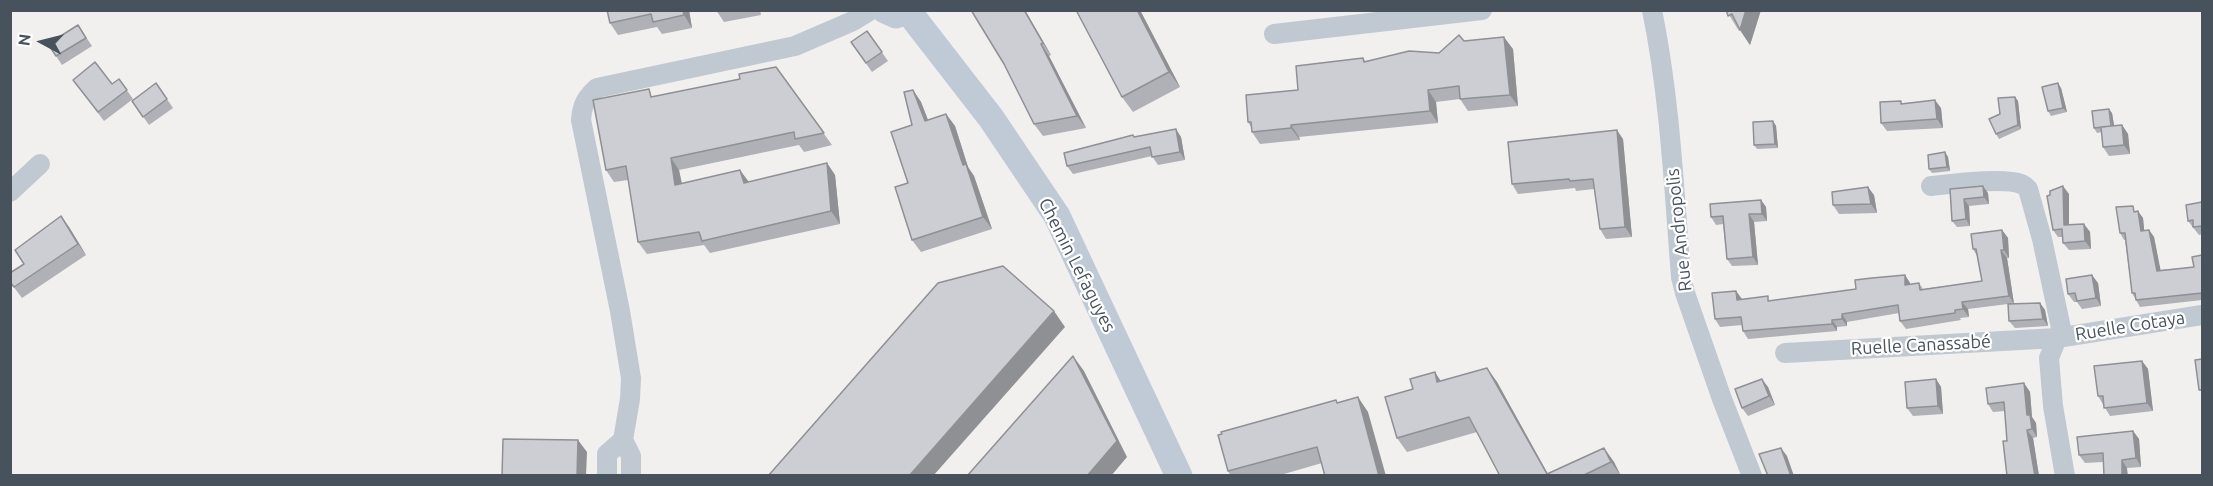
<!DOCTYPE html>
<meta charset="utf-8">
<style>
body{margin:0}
#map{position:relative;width:2213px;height:486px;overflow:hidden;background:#f2efef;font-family:Ubuntu,sans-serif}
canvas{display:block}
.frame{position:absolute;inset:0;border:12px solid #47525d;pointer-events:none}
.north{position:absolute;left:12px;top:12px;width:60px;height:60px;-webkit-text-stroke:4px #fff;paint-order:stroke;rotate:277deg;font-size:16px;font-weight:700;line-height:24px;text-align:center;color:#47525d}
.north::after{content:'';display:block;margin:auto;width:21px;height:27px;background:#47525d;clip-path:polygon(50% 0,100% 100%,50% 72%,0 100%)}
</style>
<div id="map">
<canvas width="2213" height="486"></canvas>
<div class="frame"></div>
<div class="north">N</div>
</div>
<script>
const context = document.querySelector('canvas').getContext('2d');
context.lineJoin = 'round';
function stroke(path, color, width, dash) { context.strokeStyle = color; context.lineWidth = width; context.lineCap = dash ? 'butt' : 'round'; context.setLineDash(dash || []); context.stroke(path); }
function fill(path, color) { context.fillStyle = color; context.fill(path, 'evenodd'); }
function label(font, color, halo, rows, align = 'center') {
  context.font = font + ' Ubuntu,sans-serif'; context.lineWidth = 4.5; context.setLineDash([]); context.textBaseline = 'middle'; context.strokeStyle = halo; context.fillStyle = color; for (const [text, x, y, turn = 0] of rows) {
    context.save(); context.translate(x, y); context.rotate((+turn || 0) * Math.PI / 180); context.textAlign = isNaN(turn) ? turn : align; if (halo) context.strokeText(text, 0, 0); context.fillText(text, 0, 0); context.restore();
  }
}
stroke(new Path2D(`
 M1652,10C1670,98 1674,188 1681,277L1685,293L1722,399L1752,476
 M1274,34L1482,10
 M1931,186C1951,184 2004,177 2021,184C2024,185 2026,187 2028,189L2042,239L2061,328L2049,358L2053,406L2065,476
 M10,192L40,164
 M1785,353L2057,338L2202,315
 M607,476V454L623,440
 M631,476V456L623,440L630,399L631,378L620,311L581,120C582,105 586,98 597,88L795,46L853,21L871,10`), '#c0c9d1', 20);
stroke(new Path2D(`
 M885,10L896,15L909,10
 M908,11L991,118L1057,216L1179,476`), '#c0cad6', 27);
fill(new Path2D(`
 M607,10H689L692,28L662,34L657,27L618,35L610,23Z
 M716,10H760L761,15L724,22Z
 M971,10H1025L1051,55L1049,56L1086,128L1043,136L1034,124L1004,64Z
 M1076,10H1140L1180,87L1133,112L1122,97Z
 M1726,10H1761L1750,45L1740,30L1739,31Z
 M78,25L92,46L62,65L48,44Z
 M867,31L888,61L872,72L851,42Z
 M1464,41L1513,49L1518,106L1468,111L1460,99L1436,102L1438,123L1299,137L1300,140L1260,144L1252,132L1251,127L1248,122L1298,90L1363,58L1365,61L1439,53Z
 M776,67L832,145L804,152L799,145L679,170L682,183L749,182L827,163L835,175L840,224L710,253L704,245L647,254L638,242L628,180L614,182L606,170L655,97L740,79Z
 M119,79L133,99L104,121L73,80L112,84Z
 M156,83L173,108L149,125L132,101Z
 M2061,88L2067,112L2051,116L2048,111Z
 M913,90L921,102L928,120L946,114L955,126L968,167L974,176L992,229L921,252L912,240L908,183L912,125Z
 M2015,97L2018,101L2021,129L1999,139L1996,134Z
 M1903,103L1941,108L1943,128L1887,131L1881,123Z
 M2112,113L2114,126L2122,125L2128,134L2130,154L2109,156L2103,147L2102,132L2097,133L2094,128Z
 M1773,121L1776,126L1778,148L1757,149L1754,145Z
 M1133,135L1134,137H1181L1185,160L1158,165L1152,156L1073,174L1067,166Z
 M1623,139L1632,237L1606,239L1600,229L1594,189L1576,191L1575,188L1518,194L1512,184Z
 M1945,152L1948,157L1950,171L1932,173L1929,169Z
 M1950,189L1988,193L1989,204L1969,206L1970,226L1957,227L1952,221Z
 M2069,194V225L2084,224L2090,232L2091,249L2069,250L2063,243V237H2058L2053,230Z
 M1874,195L1877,213L1839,214L1833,205Z
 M1761,200L1766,207L1767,221L1754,222L1758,265L1732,266L1727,259L1723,224L1716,225L1711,217Z
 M2202,202V234L2199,235L2188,221Z
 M2137,212L2143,218L2144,230H2149L2154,237L2160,270L2194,267L2202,255V300L2140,307L2132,293L2125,240H2124L2120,233Z
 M69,227L86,255L22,298L10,282L24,264Z
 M2002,230L2008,238L2009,258H2007L2014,304L2040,303L2045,310L2048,326L2015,328L2009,321L2008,304L1968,309L1969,317L1960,318L1961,320L1906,329L1900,321L1899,313L1847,322V326L1837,327V331L1748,339L1743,331L1742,325L1720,327L1715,319L1736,291L1742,300L1771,301L1856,289L1905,275L1910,283V285L1919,283L1923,289L1982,281L1977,256L1973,249Z
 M2098,283L2101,306L2082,309L2077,302H2074L2068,294Z
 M2142,361L2148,369L2153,411L2110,416L2098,396Z
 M1487,368L1497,382L1548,474L1604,448L1614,462L1621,476H1500L1477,432L1407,452L1397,438L1441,381Z
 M1936,379L1941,387L1943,414L1913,416L1907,408Z
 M2024,383L2030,392L2032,417L2036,423L2037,437L2033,438L2039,476H2007V441L2005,411L1993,412L1988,404Z
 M1768,387L1775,405L1748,416L1742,408Z
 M1338,403L1368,412L1322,463L1277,476H1231L1228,471Z
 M2133,431L2139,439L2141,467L2127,468L2103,462L2085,463L2079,455Z`), '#afb1b6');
fill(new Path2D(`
 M683,10H689L692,28L684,15Z
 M1024,10H1025L1051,55L1043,43Z
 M1137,10H1140L1180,87L1169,72Z
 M1746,10H1761L1750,45L1740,30Z
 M1504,37L1513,49L1518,106L1510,95Z
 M1041,44L1049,56L1086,128L1077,116Z
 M2058,83L2061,88L2067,112L2063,108Z
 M913,90L921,102L933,133L925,121Z
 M1428,90L1436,102L1438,123L1430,111Z
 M2015,97L2018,101L2021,129L2018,125Z
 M1935,100L1941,108L1943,128L1937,119Z
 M2109,109L2112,113L2115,131L2112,126Z
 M946,114L955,126L968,167L974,176L992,229L983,217L963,165Z
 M1773,121L1776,126L1778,148L1775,144Z
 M1291,125L1299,137L1300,140L1291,128Z
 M2122,125L2128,134L2130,154L2124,145Z
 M1176,129L1181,137L1185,160L1180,152Z
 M1617,130L1623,139L1632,237L1625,227Z
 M1945,152L1948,157L1950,171L1947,167Z
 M671,158L679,170L684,197L675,185Z
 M827,163L835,175L840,224L831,211Z
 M740,170L749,182L744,183Z
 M1983,186L1988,193L1989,204L1984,197Z
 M2063,186L2069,194V233L2064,225Z
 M1868,187L1874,195L1877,213L1871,204Z
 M1964,199L1969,206L1970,226L1966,219Z
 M1761,200L1766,207L1767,221L1762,214Z
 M2138,211L2143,218L2145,238L2141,231Z
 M1749,214L1754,222L1758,265L1753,257Z
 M61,216L69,227L86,255L78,244Z
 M2084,224L2090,232L2091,249L2085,241Z
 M2002,230L2008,238L2009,258L2004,250Z
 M2149,230L2154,237L2162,277L2157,271Z
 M2001,250L2007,258L2014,304L2009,296Z
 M1905,275L1910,283L1911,293L1905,285Z
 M2092,275L2098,283L2101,306L2096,298Z
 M1736,291L1742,299L1743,308L1737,300Z
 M1962,302L1968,309L1969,317L1963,309Z
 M2040,303L2045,310L2048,326L2043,319Z
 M1054,311L1065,327L933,476H909Z
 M1842,314L1847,322V326L1842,319Z
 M1832,320L1837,327V331L1832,324Z
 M1073,356L1084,371L1127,457L1111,476H1087Z
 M2142,361L2148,369L2153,411L2147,403Z
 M1487,368L1497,382L1549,476H1548Z
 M1435,372L1444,386L1437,382Z
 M1762,379L1768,387L1775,405L1769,396Z
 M1936,379L1941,387L1943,414L1938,406Z
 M2024,383L2030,392L2032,417L2036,423L2037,437L2032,429L2027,415Z
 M1358,397L1368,412L1386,476H1379Z
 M2027,430L2033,438L2039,476H2035Z
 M2133,431L2139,439L2141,467L2136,458Z
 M578,440L587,452L586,476H577Z
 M1604,448L1614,462L1621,476L1611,462Z
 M1781,448L1787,456L1794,476H1791Z
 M2122,460L2127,468L2128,476H2122Z`), '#8f9094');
const building = new Path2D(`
 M607,10H683L684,15L653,22L651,14L610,23Z
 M971,10H1024L1043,43L1041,44L1077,116L1034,124L1004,64Z
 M1076,10H1137L1169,72L1122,97Z
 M1726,10H1746L1740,30L1732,14L1728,16Z
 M78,25L86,38L56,56L48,44Z
 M867,31L882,52L866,63L851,42Z
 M1459,35L1464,41L1504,37L1510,95L1460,99L1459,86L1428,90L1430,111L1291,125V128L1252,132L1251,122H1248L1246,95L1298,90L1296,66L1363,58L1364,62L1409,51L1439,53Z
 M95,62L112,84L119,79L127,90L98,112L73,80Z
 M776,67L824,133L795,139L794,132L671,158L675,185L740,170L744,183L827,163L831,211L702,241L699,232L638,242L626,166L606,170L593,100L649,89L651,97L740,79L739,74Z
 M156,83L167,99L143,117L132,101Z
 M2058,83L2063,108L2048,111L2042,87Z
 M913,90L925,121L946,114L963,165L966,164L983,217L912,240L895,187L908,183L891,132L912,125L904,92Z
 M2015,97L2018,125L1996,134L1989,119L2000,114L1998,98Z
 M1935,100L1937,119L1881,123L1880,102L1901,101V104Z
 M2109,109L2111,126L2094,128L2092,111Z
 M1773,121L1775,144L1754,145L1753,122Z
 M2122,125L2124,145L2103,147L2101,127Z
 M1176,129L1180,152L1152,157L1150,147L1067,166L1064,153L1133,135L1134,137Z
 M1617,130L1625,227L1600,229L1593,179L1570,181L1569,179L1512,184L1508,142Z
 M1945,152L1947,167L1929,169L1928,155Z
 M1983,186L1984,197L1964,199L1966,219L1952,221L1950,189Z
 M2063,186L2064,225L2084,224L2085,241L2063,243L2062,229L2053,230L2047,196L2050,195V191Z
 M1868,187L1871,204L1833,205L1832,192Z
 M1761,200L1762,214H1749L1753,257L1727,259L1723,216L1711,217L1710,204Z
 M2202,202V226L2193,227V220L2188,221L2186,205Z
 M2133,206L2134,212L2138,211L2141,231L2149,230L2157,271L2194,267L2192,257L2202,255V293L2136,300L2135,293H2132L2125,233H2120L2116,207Z
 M61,216L78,244L14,287L10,282V273L24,264L15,250Z
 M2002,230L2004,250H2001L2009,296L1962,302L1963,309L1955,310V313L1900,321L1898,305L1842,314V319L1832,320V324L1743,331L1741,317L1715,319L1712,293L1736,291L1737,300L1768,296V301L1856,289L1855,280L1872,278L1905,275V285L1919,283L1920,290L1982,281L1976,249H1973L1971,234Z
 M1003,266L1054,311L909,476H768L938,283Z
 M2092,275L2096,298L2077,301L2075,293L2068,294L2066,279Z
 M2040,303L2043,319L2009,321L2008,304Z
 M1073,356L1117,441L1087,476H967Z
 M2202,359V390H2199L2195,360Z
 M2142,361L2147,403L2104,408L2103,396H2098L2094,366Z
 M1487,368L1547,474L1604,448L1611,462L1582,476H1500L1469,417L1397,438L1385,397L1413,389L1410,379L1435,372L1437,382Z
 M1762,379L1769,396L1742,408L1735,389Z
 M1936,379L1938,406L1907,408L1905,382Z
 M2024,383L2027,415H2030L2032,429L2027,430L2035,476H2007L2003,441H2007L2004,402L1988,404L1986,388Z
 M1358,397L1379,476H1325L1317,447L1228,471L1218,435L1222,434L1221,432L1336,400L1337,403Z
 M2133,431L2136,458L2122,460V476H2104L2103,453L2079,455L2077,437Z
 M503,439L578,440L577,476H502Z
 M1781,448L1791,476H1768L1759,454Z`);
fill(building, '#ccced4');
stroke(building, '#8f9094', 1.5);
label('18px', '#47525d', '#fff', [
 ["Rue Andropolis",1679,230,-96],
 ["Chemin Lefaguyes",1077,265,63],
 ["Ruelle Cotaya",2130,326,-9],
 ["Ruelle Canassabé",1921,345,-3]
]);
</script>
